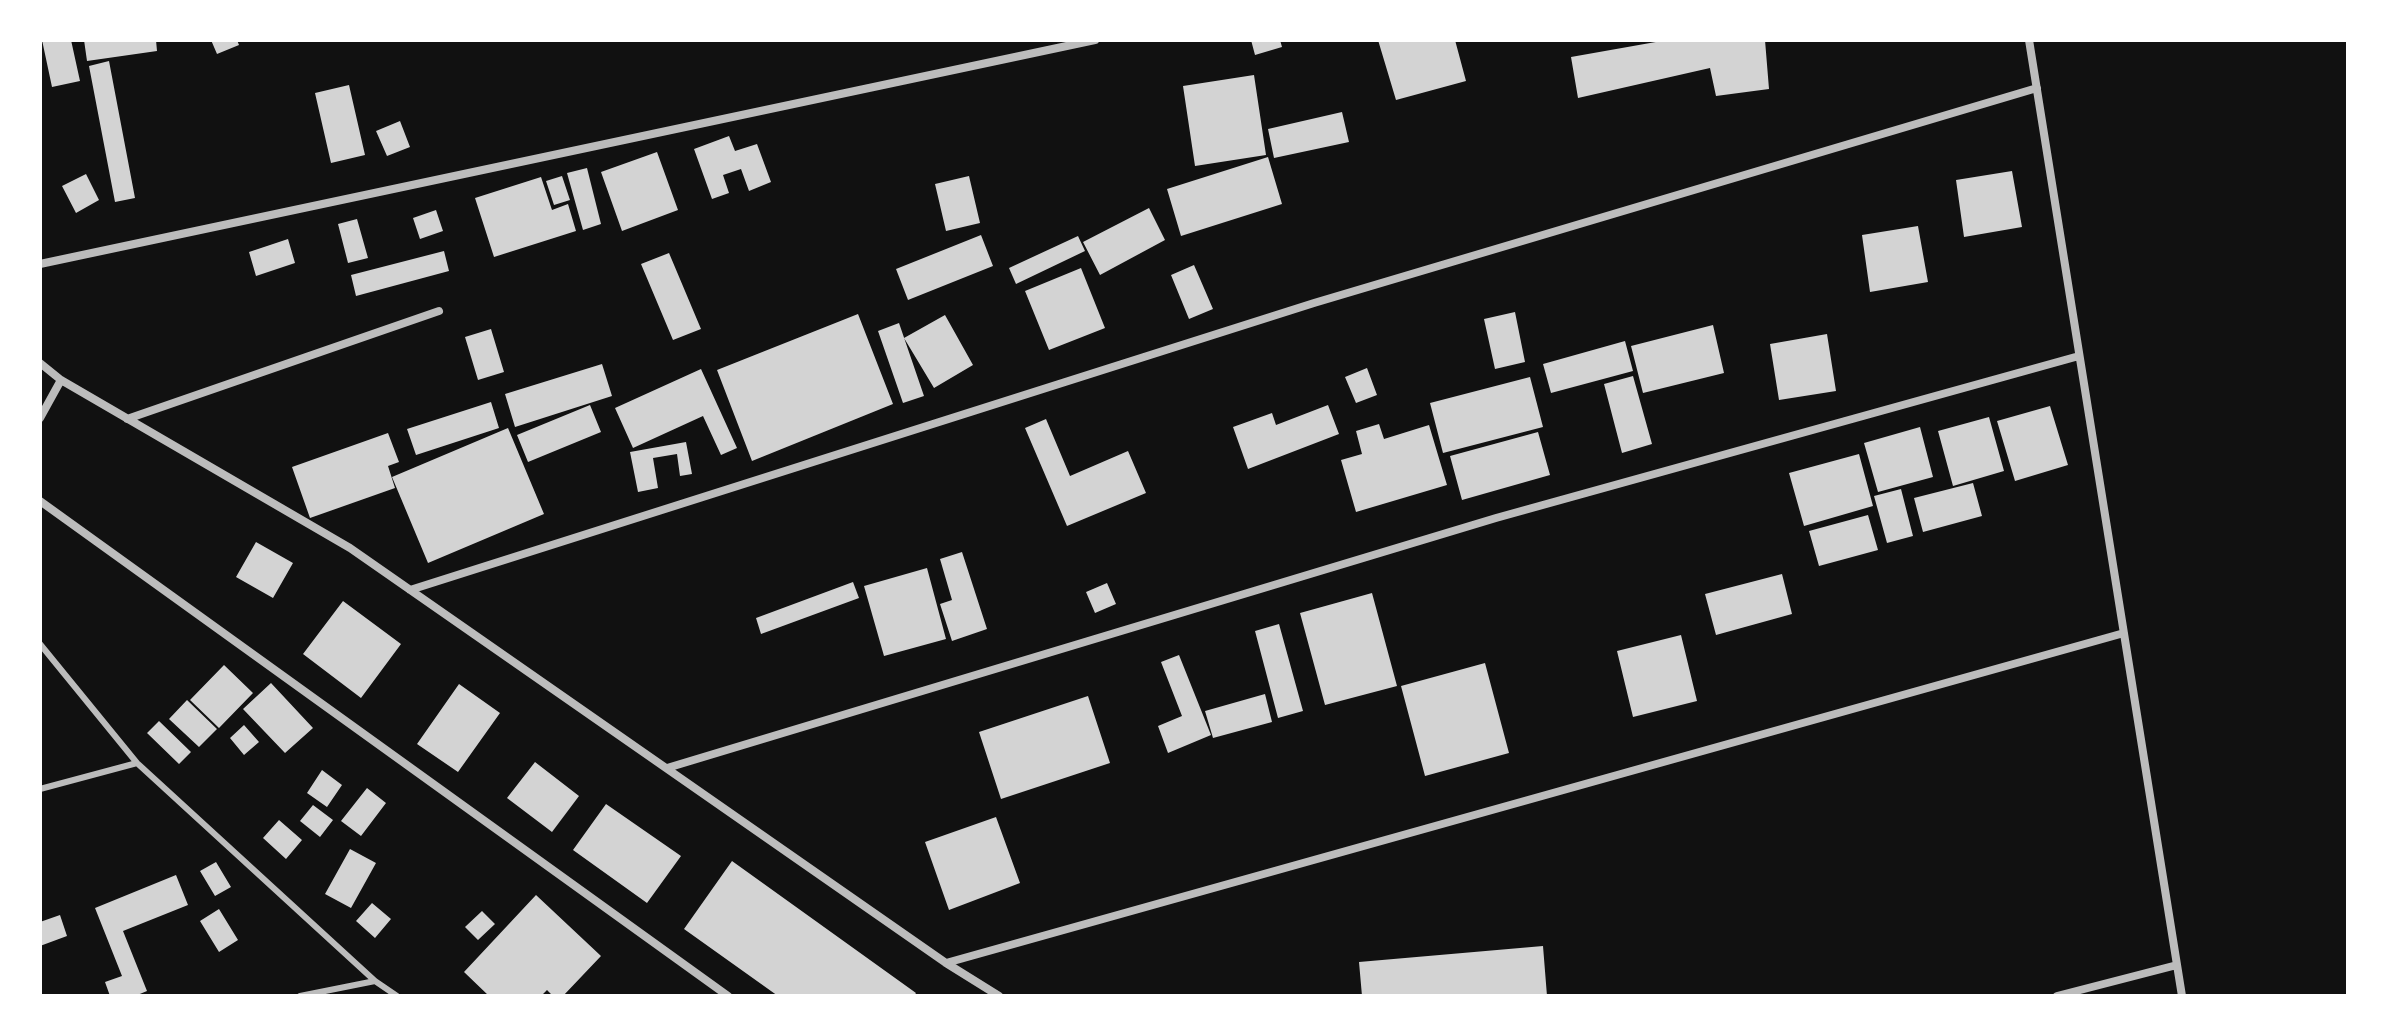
<!DOCTYPE html>
<style>
body{margin:0}
#map{position:relative;width:2388px;height:1036px;overflow:hidden;background:#111;font-family:"Libre Baskerville",serif}
canvas{display:block}
.frame{position:absolute;inset:0;border:42px solid #fff;pointer-events:none}
</style>
<div id="map">
<canvas width="2388" height="1036"></canvas>
<div class="frame"></div>
</div>
<script>
const context = document.querySelector('canvas').getContext('2d');
context.lineJoin = 'round';
function fill(path, color) { context.fillStyle = color; context.fill(path, 'evenodd'); }
function stroke(path, color, width, dash) { context.strokeStyle = color; context.lineWidth = width; context.lineCap = dash ? 'butt' : 'round'; context.setLineDash(dash || []); context.stroke(path); }
fill(new Path2D(`
 M42,40H71L80,81L52,87Z
 M84,40H156L157,51L87,61Z
 M211,40H237L239,45L217,54Z
 M1251,40H1280L1282,47L1255,55Z
 M1378,40H1455L1466,81L1396,100Z
 M1667,40H1765L1769,89L1716,96L1710,68L1578,98L1571,57Z
 M109,61L135,198L115,202L89,66Z
 M1254,75L1266,155L1195,166L1183,86Z
 M349,85L365,155L331,163L315,93Z
 M1342,112L1349,142L1274,158L1268,129Z
 M400,121L410,147L387,156L376,131Z
 M729,136L735,151L757,144L771,182L749,191L741,169L723,175L729,193L712,199L694,149Z
 M657,152L678,210L622,231L601,172Z
 M1268,157L1282,204L1181,236L1167,189Z
 M587,168L601,224L583,230L567,173Z
 M2012,171L2022,227L1964,237L1956,180Z
 M86,174L99,200L76,213L62,186Z
 M562,176L570,200L554,205L546,181Z
 M969,176L980,223L946,231L935,184Z
 M541,177L552,210L568,204L576,231L494,257L475,198Z
 M1149,208L1165,240L1100,275L1083,242Z
 M436,210L443,231L420,239L413,218Z
 M357,219L368,258L348,263L338,224Z
 M1918,226L1928,282L1870,292L1862,235Z
 M981,235L993,266L908,300L896,269Z
 M1078,236L1085,251L1016,284L1009,268Z
 M288,239L295,263L256,276L249,252Z
 M444,251L449,271L356,296L351,275Z
 M669,253L701,329L673,340L641,264Z
 M1194,265L1213,309L1189,319L1171,275Z
 M1081,268L1105,328L1049,350L1025,291Z
 M1515,312L1525,362L1495,369L1484,319Z
 M858,314L893,404L752,461L717,370Z
 M945,315L973,365L934,388L904,338Z
 M899,323L924,396L903,403L878,331Z
 M1713,325L1724,373L1643,393L1631,346Z
 M491,329L504,372L478,380L465,337Z
 M1827,334L1836,391L1779,400L1770,344Z
 M1625,341L1633,371L1551,393L1543,364Z
 M602,364L612,396L515,427L505,394Z
 M1367,368L1377,395L1356,403L1345,377Z
 M701,369L737,448L721,455L703,416L633,448L615,408Z
 M1633,376L1652,444L1622,453L1604,384Z
 M1530,377L1543,427L1443,453L1430,403Z
 M491,402L499,428L416,455L407,429Z
 M590,405L601,432L528,462L517,435Z
 M1328,405L1339,434L1248,469L1233,427L1272,413L1276,425Z
 M2050,406L2068,465L2015,481L1997,421Z
 M1989,417L2004,471L1953,486L1938,431Z
 M1046,419L1070,476L1128,451L1146,493L1067,526L1025,428Z
 M1379,424L1384,439L1429,425L1447,485L1356,512L1341,460L1362,454L1356,431Z
 M1920,427L1933,477L1878,492L1864,443Z
 M508,428L544,514L428,563L392,477Z
 M1538,432L1550,475L1462,500L1450,456Z
 M388,433L399,462L388,466L395,488L310,518L292,467Z
 M686,442L692,474L680,476L677,454L653,458L658,488L638,492L630,452Z
 M1859,454L1873,506L1804,526L1789,473Z
 M1973,483L1982,516L1923,532L1914,498Z
 M1901,489L1913,536L1887,543L1874,496Z
 M1868,515L1878,550L1819,566L1809,531Z
 M256,542L293,563L273,598L236,577Z
 M962,552L987,629L952,641L940,604L952,600L940,559Z
 M927,568L946,639L884,656L864,586Z
 M1782,574L1792,614L1716,635L1705,594Z
 M853,582L859,598L761,634L756,618Z
 M1107,583L1116,604L1095,613L1086,592Z
 M1372,593L1397,686L1325,705L1300,613Z
 M343,601L401,644L361,698L303,654Z
 M1279,624L1303,711L1278,718L1255,631Z
 M1681,635L1697,701L1633,717L1617,651Z
 M1179,655L1211,735L1168,753L1158,726L1182,716L1161,662Z
 M1485,663L1509,753L1425,776L1401,686Z
 M224,665L253,693L219,728L190,700Z
 M271,683L313,728L285,753L243,709Z
 M459,684L500,713L458,772L417,744Z
 M1265,694L1272,722L1213,738L1205,711Z
 M1088,696L1110,763L1001,799L979,732Z
 M187,700L217,729L199,747L169,719Z
 M159,721L191,752L179,764L147,733Z
 M244,725L259,742L244,755L230,738Z
 M535,762L579,796L552,832L507,798Z
 M322,770L342,785L327,807L307,793Z
 M367,788L386,803L361,836L341,821Z
 M606,804L681,856L647,903L573,850Z
 M313,805L333,820L320,837L300,821Z
 M996,817L1020,883L949,910L925,842Z
 M279,820L302,840L286,859L263,838Z
 M350,849L376,863L351,908L325,894Z
 M732,861L916,993L914,996H778L684,929Z
 M216,862L231,887L215,896L200,871Z
 M176,875L188,905L123,931L147,991L135,996H110L105,982L122,976L95,908Z
 M536,895L601,956L563,996H553L547,990L541,996H489L464,972Z
 M372,903L391,919L375,938L356,921Z
 M219,909L238,940L219,952L200,921Z
 M482,911L495,924L478,940L465,927Z
 M60,915L67,936L40,946V922Z
 M1543,946L1547,996H1362L1359,962Z`), '#d3d3d3');
stroke(new Path2D(`
 M40,644L137,763L375,981L397,996
 M40,789L137,763
 M300,996L375,981`), '#bcbcbc', 6);
stroke(new Path2D(`
 M2029,40L2182,996
 M40,264L1095,40
 M40,363L61,380L350,548L946,963L999,996
 M40,418L61,380
 M127,419L439,311
 M40,501L728,996
 M410,590L1314,303L2037,88
 M667,768L1496,518L2079,356
 M946,963L2124,633
 M2057,996L2177,965`), '#bcbcbc', 8);
</script>
